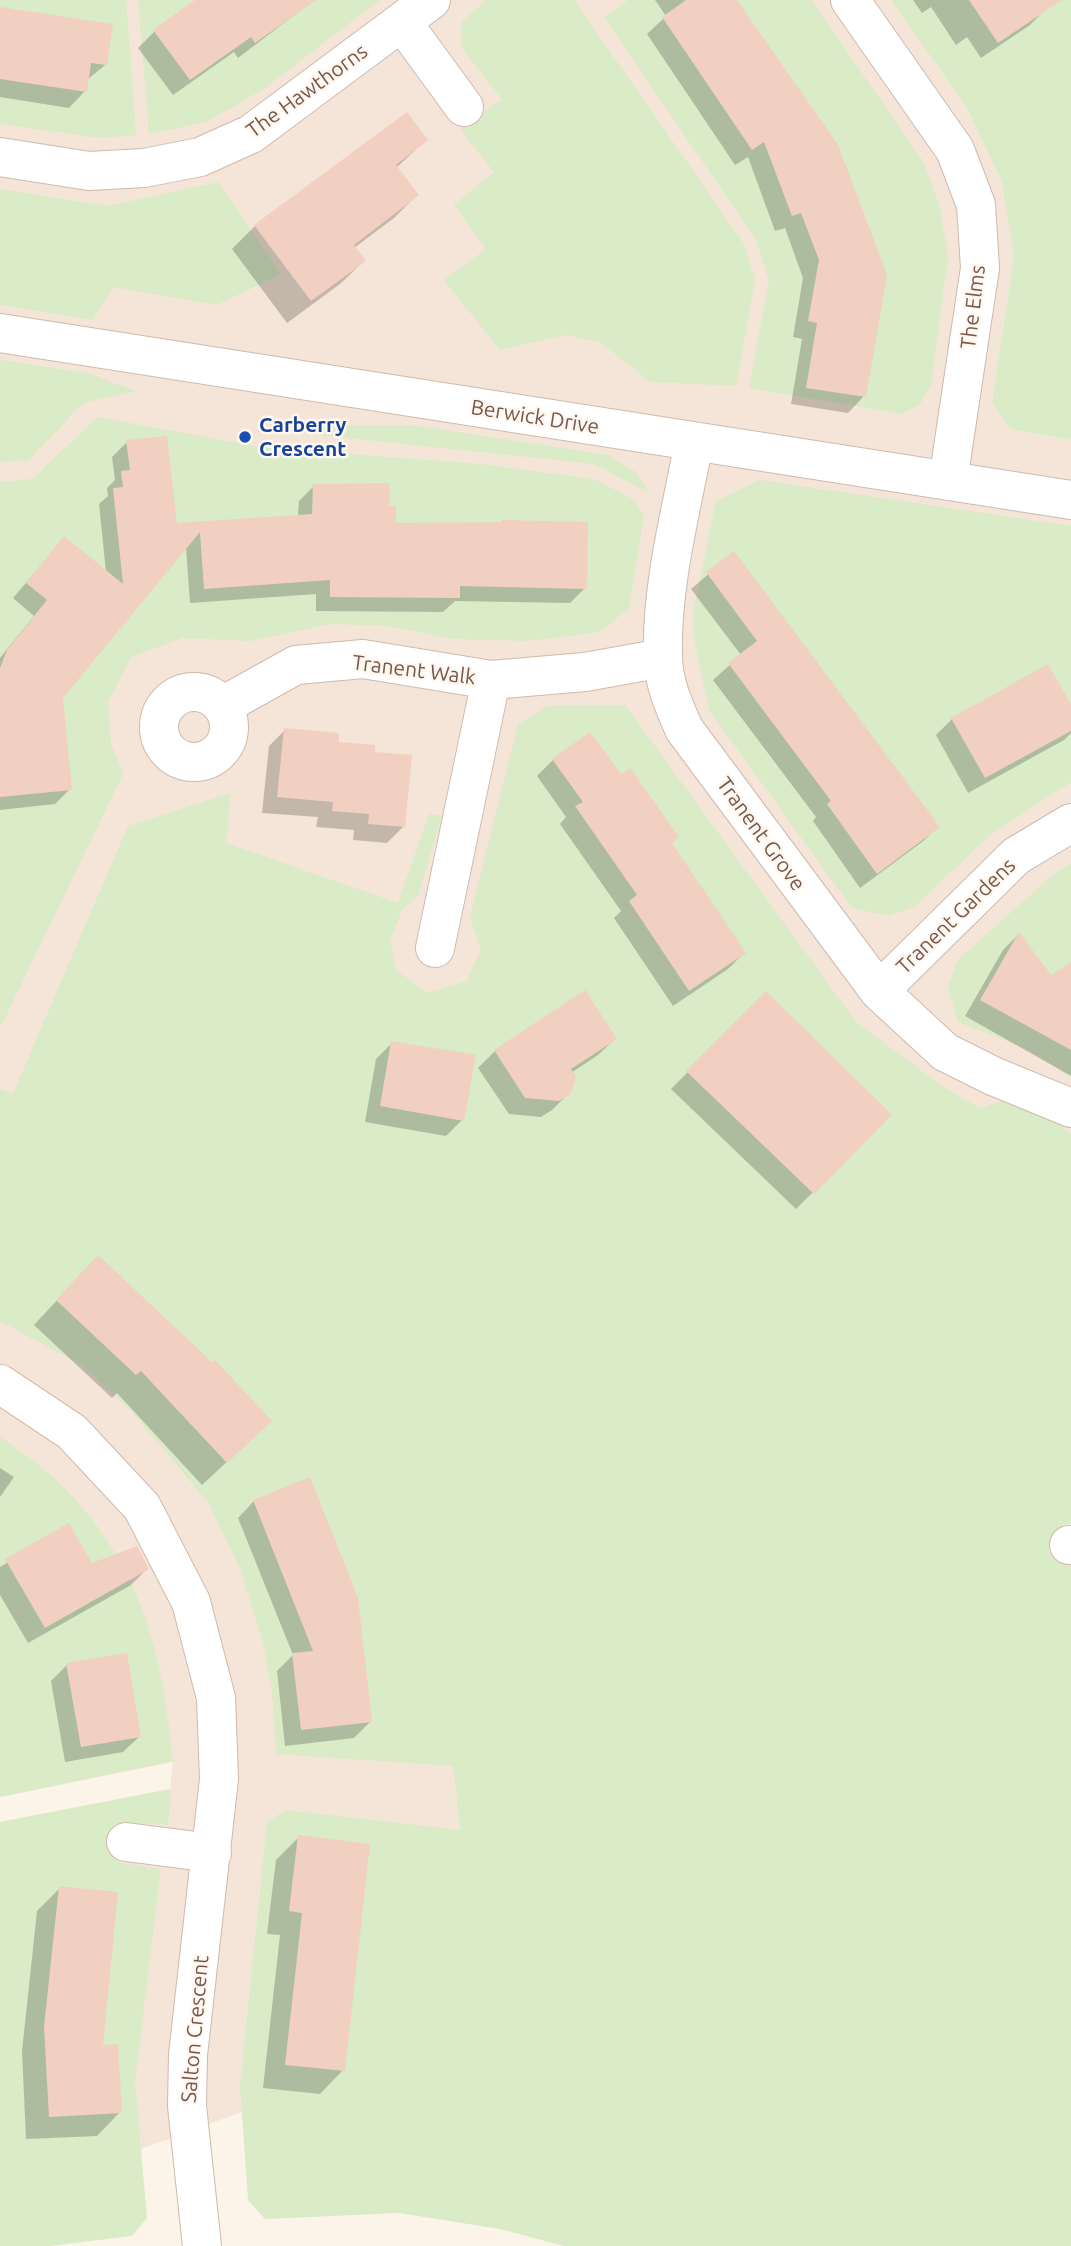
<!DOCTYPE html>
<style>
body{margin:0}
canvas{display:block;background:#fcf4e9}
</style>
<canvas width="1071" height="2246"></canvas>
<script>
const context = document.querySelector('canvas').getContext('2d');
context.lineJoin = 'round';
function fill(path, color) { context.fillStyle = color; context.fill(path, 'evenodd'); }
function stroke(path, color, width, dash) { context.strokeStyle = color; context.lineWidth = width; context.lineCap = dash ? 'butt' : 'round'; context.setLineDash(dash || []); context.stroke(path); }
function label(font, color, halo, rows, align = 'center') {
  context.font = font + ' Ubuntu,sans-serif'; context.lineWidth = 5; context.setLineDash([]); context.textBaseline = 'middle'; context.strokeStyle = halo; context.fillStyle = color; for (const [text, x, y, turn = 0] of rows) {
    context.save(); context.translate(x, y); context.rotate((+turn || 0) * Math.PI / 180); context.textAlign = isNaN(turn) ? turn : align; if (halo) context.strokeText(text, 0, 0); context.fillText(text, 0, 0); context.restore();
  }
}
fill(new Path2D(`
 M0,0H1071L966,106L1001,180L1014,255L992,402L1010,429L1071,440V1134L1060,1124L1003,1101L980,1108L0,1179Z
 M0,1274L31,1287L453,1766L460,1830L342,2142L242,2112L141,2149L0,1822L170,1789L173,1762L0,1797Z`), '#f4e5d8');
fill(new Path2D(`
 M0,0H126L136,135L100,138L0,124Z
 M138,0H380L262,90L206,122L149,134Z
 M486,0H574L744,244L755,280L736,386L651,382L600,342L565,335L500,350L444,280L486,249L454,205L494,172L460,129L502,99L461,47L462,22Z
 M628,0H811L923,161L940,207L948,257L931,384L920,404L901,414L749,388L769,281L756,240L604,17Z
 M891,0H1071V440L1010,429L992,402L1014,255L1001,180L966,106Z
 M218,182L281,274L217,305L113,287L93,320L0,305V189L108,206Z
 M0,360L87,373L136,391L83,403L29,460L0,462Z
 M97,417L260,447L480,464L594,479L633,499L644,515L629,608L600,632L528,641L454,639L388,626L330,624L251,641L183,638L131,657L108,702L111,743L123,774L0,1028V482L33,479Z
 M412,425L608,455L636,472L648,492L594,464L290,432V426Z
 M760,480L1071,526V782L991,834L914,907L889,916L852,908L709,710L695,644L693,613L716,501Z
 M625,705L856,1022L946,1089L980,1108L1002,1101L1060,1124L1071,1134V1524L1062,1526L1071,1566V2246H564L500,2229L399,2213L265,2219L248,2200L240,2086L267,1822L286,1810L460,1830L453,1766L276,1754L272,1693L263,1643L240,1568L208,1502L131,1411L83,1366L0,1321V1089L13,1094L128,826L231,793L226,843L398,903L429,814L442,816L418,896L402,910L390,941L396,970L428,993L467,981L481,949L470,917L518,725L548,706Z
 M1071,864V1077L1029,1050L958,1022L948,987L958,960L1055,873Z
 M0,1436C19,1451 41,1465 58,1482C141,1562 162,1651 173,1761L0,1797Z
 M171,1789L168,1825L129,1823L122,1863L161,1869L135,2081L147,2218L132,2236L49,2246H0V1822Z`), '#d9ebc7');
fill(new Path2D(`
 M199,0H314L238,58L234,52L173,95L138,48L154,32Z
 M655,0H735L864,396L848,413L791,404L802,339L793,337L803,278L785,228L775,231L748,157L735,165L647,34L666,16Z
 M913,0H1040L1046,9L1030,25L981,58L967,37L956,45L931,7L922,13Z
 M0,11L105,65L87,80L85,91L69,108L0,97Z
 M426,140L396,168L417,195L394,218L354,248L364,261L340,284L287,323L232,249L255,226Z
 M127,442L175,525L298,516L299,501L314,486L388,508L394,525L585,588L570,603L455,601L443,612L316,611V594L190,603L186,547L61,698L70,789L55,804L0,810V658L34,616L13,598L64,538L106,572L99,504L108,496L107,488L115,480L112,457Z
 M733,553L938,827L922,842L860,888L813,821L816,817L713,680L741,655L691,589Z
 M1071,708V733L1064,740L968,793L936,735L952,719Z
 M285,730L373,753L403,827L387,843L353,840L354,830L316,827L318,817L262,813L269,746Z
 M553,760L620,777L670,844L744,953L728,969L673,1006L614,918L621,911L560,824L566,817L537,776Z
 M1019,934L1051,978L1071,969V1076L965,1016L1003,950Z
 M585,993L615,1039L598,1055L571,1073L569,1093L552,1110L541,1117L509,1114L478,1068L495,1051Z
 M766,994L890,1115L796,1209L671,1089Z
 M392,1043L462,1120L446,1136L365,1122L376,1059Z
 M75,1281L246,1444L202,1485L117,1393L112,1398L34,1325Z
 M0,1468L14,1477L0,1497Z
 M254,1501L371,1721L354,1738L285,1746L277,1671L293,1655L238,1518Z
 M69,1526L92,1566L147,1569L131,1585L28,1643L0,1595V1567Z
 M67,1665L140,1736L123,1752L65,1762L51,1681Z
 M299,1837L343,2070L320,2094L263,2088L280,1935L267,1934L276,1860Z
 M60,1888L120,2112L97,2136L26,2139L22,2051L37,1911Z`), '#0003');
fill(new Path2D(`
 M195,0H316L255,43L251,37L190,80L153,30Z
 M686,0H737L838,145L887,275L866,397L806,388L817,323L808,321L819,260L801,213L792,216L764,142L752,150L662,17Z
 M969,0H1062L998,43Z
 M0,7L113,24L107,65L91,63L87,92L0,79Z
 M407,112L428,140L396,165L419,195L354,245L366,261L311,301L254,225Z
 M167,436L177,523L312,514L313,484L390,483L389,506H396V523L502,522V520L588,522L587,589L460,586V598L330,597V580L204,589L200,532L63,698L72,790L0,797V668L7,650L47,600L26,583L64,536L123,584L113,488L123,487L121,471L130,470L126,440Z
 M734,551L940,827L877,874L827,804L831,801L728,663L757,641L706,572Z
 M1048,664L1071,704V731L985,778L951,718Z
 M284,728L339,733V742L375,745V752L412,755L405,827L368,824L369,814L332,811L333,802L277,797Z
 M590,732L621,774L630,768L654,802L679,837L672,843L746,953L689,991L629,901L637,895L575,806L583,802L552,759Z
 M1019,932L1051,975L1071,962V1050L980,1000Z
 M585,990L617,1039L571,1069L576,1076L571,1094L559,1101L525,1098L494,1050Z
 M766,991L892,1115L814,1194L686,1071Z
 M391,1041L476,1055L464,1121L380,1106Z
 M98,1255L212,1362L215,1360L272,1421L227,1463L141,1371L136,1375L56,1300Z
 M310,1477L358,1598L372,1722L301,1730L292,1653L313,1651L253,1500Z
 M69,1523L92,1563L137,1546L149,1569L45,1628L5,1559Z
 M127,1653L141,1737L81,1747L66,1663Z
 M298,1835L370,1844L345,2071L285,2065L302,1913L289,1911Z
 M59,1886L118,1892L103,2045L118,2044L122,2113L49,2117L44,2027Z`), '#f2d0c1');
const minor = new Path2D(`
 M850,0L955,150L976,205L980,268L948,481
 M402,22L464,107
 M0,157L89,171L144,168L200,157L251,134L431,0
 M0,333L1071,500
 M694,442C681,512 661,585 663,656C663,682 674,706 684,729L879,991L945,1052L993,1076L1071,1108
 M159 727a35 35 0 1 1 70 0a35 35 0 1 1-70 0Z
 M222,706L296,665L363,659L491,680L585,672L663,658
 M435,948L491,680
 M879,991L1016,856L1071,823
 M0,1384L72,1432L142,1507L191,1602L216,1698L219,1779L188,2055L187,2106L202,2246
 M1069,1545H1071
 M126,1842L212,1853`);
stroke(minor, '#cfbaae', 40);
stroke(minor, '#fff', 38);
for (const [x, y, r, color] of [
 [245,437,7,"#1a4fb4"]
]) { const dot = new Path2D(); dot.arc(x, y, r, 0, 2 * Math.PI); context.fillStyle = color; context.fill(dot); stroke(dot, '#fff8f0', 2.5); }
label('21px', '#78584c', '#fff8f0', [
 ["The Hawthorns",307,91,-36],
 ["The Elms",973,307,-83],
 ["Berwick Drive",535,417,9],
 ["Tranent Walk",414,670,7],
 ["Tranent Grove",761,834,54],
 ["Tranent Gardens",956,916,-44],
 ["Salton Crescent",195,2029,-85]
]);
label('bold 21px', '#164399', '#fff8f0', [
 ["Carberry",259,425],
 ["Crescent",259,449]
], 'left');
</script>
